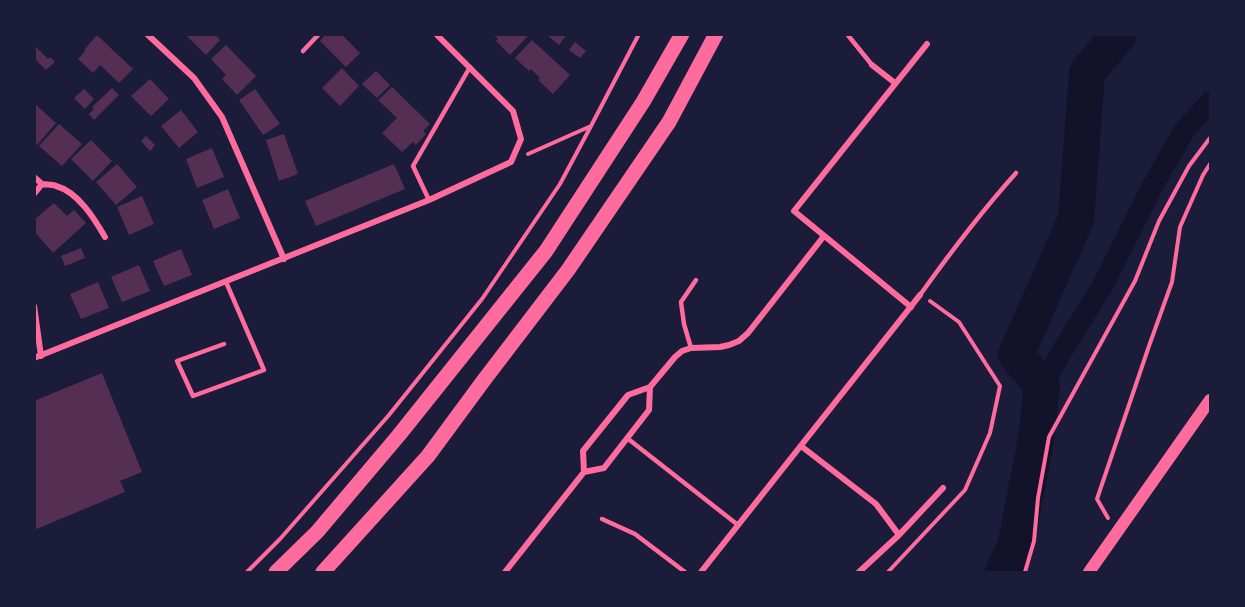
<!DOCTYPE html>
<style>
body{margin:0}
#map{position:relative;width:1245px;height:607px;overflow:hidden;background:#1b1b3a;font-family:"Space Grotesk",sans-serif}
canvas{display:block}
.frame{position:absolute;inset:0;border:36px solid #1b1b3a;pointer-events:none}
</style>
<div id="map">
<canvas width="1245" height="607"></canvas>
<div class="frame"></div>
</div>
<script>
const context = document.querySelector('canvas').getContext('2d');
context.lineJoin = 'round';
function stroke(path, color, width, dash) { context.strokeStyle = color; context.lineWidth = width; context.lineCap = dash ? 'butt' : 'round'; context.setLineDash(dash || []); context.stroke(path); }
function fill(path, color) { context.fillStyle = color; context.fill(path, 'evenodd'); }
stroke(new Path2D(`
 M1042,386L1065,346L1103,285L1152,187L1184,131L1210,102`), '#12122b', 21);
stroke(new Path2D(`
 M1003,572L1015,547L1035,446L1042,386L1016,355L1076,219L1087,73L1119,34`), '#12122b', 36);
fill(new Path2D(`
 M185,34H214L220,40L206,55Z
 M326,34H341L360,53L346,67L320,41Z
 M493,34H526L528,36L510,55L496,41L498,39Z
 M546,34H567L559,45Z
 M97,35L133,69L119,83L100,65L93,73L78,59L85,51L84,50Z
 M532,40L570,75L553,94L538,80L540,78L531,69L529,71L515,58Z
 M575,42L586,51L580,58L569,50Z
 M34,45L48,59L50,57L55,62L46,70L34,58Z
 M226,45L256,76L237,95L222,79L226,75L211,59Z
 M342,68L359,86L340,106L322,88Z
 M376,71L390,85L377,98L362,84Z
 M150,79L169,99L151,116L131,96Z
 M392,87L430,124L423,131L426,134L416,145L413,142L402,152L382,133L397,118L378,100Z
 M112,88L119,95L94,120L89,114L94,109L92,107Z
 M84,89L94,99L85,109L74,98Z
 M255,89L280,124L263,135L239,100Z
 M34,103L56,123L37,145L34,143Z
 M181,110L198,132L179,148L161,126Z
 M59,124L82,144L62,166L39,146Z
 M284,134L298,174L279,181L266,140Z
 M146,136L155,145L150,151L141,141Z
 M91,140L112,161L93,181L71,159Z
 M212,148L224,177L197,188L186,159Z
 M117,164L137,187L116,205L96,182Z
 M394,164L405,189L316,226L305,201Z
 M228,189L240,218L214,229L202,200Z
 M142,196L154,224L129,235L117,207Z
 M54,203L67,216L74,210L86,223L53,253L34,231V220Z
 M81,248L85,258L65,266L61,256Z
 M181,249L192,275L164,286L153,261Z
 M139,265L150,291L122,302L111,277Z
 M98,282L109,308L81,319L70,294Z
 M102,373L142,472L120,481L125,492L34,530V401Z`), '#542f53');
stroke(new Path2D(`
 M528,154L591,126L639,34
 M1108,518L1097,499L1149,346L1172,282L1180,227L1203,175L1210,164
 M247,572L280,539L389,415L482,299L560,184L591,126
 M888,572L965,490L990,433L1000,386L959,322L930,301
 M1025,572L1034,541L1038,498L1049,437L1135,281L1159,221L1189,166L1210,138`), '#ff6b9d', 4);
stroke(new Path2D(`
 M847,34L872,65
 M303,51L319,34
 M429,200L413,166L470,67
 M920,295C950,253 981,212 1016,173
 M224,344L177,361L193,396L264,370L226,282
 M691,348L684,324L681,302L696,280
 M627,438L738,525
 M602,519L635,534L685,572`), '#ff6b9d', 4.5);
stroke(new Path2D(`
 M147,34L194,78L222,117L284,259
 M872,65L895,83
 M34,177L42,184L34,194
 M42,184C46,185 52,184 56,186C78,192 94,218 105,237
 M34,306L41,356
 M911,307L794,211L927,44
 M34,358L429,200L511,162L521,139L513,111L436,34
 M801,446L876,504L899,535L859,572
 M584,472L583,451L628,395L650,387L675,357L682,351L691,348L720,347L729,345L739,341L748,333L824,236
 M899,535L943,488
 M505,572L584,472L604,468L649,410L650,387
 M701,572L920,295`), '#ff6b9d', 6);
stroke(new Path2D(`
 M1089,572L1210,400`), '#ff6b9d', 12);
stroke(new Path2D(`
 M276,572L317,532L399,435L546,251L643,102L682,34
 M323,572L428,456L484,380L568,270L669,122L716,34`), '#ff6b9d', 15);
</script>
